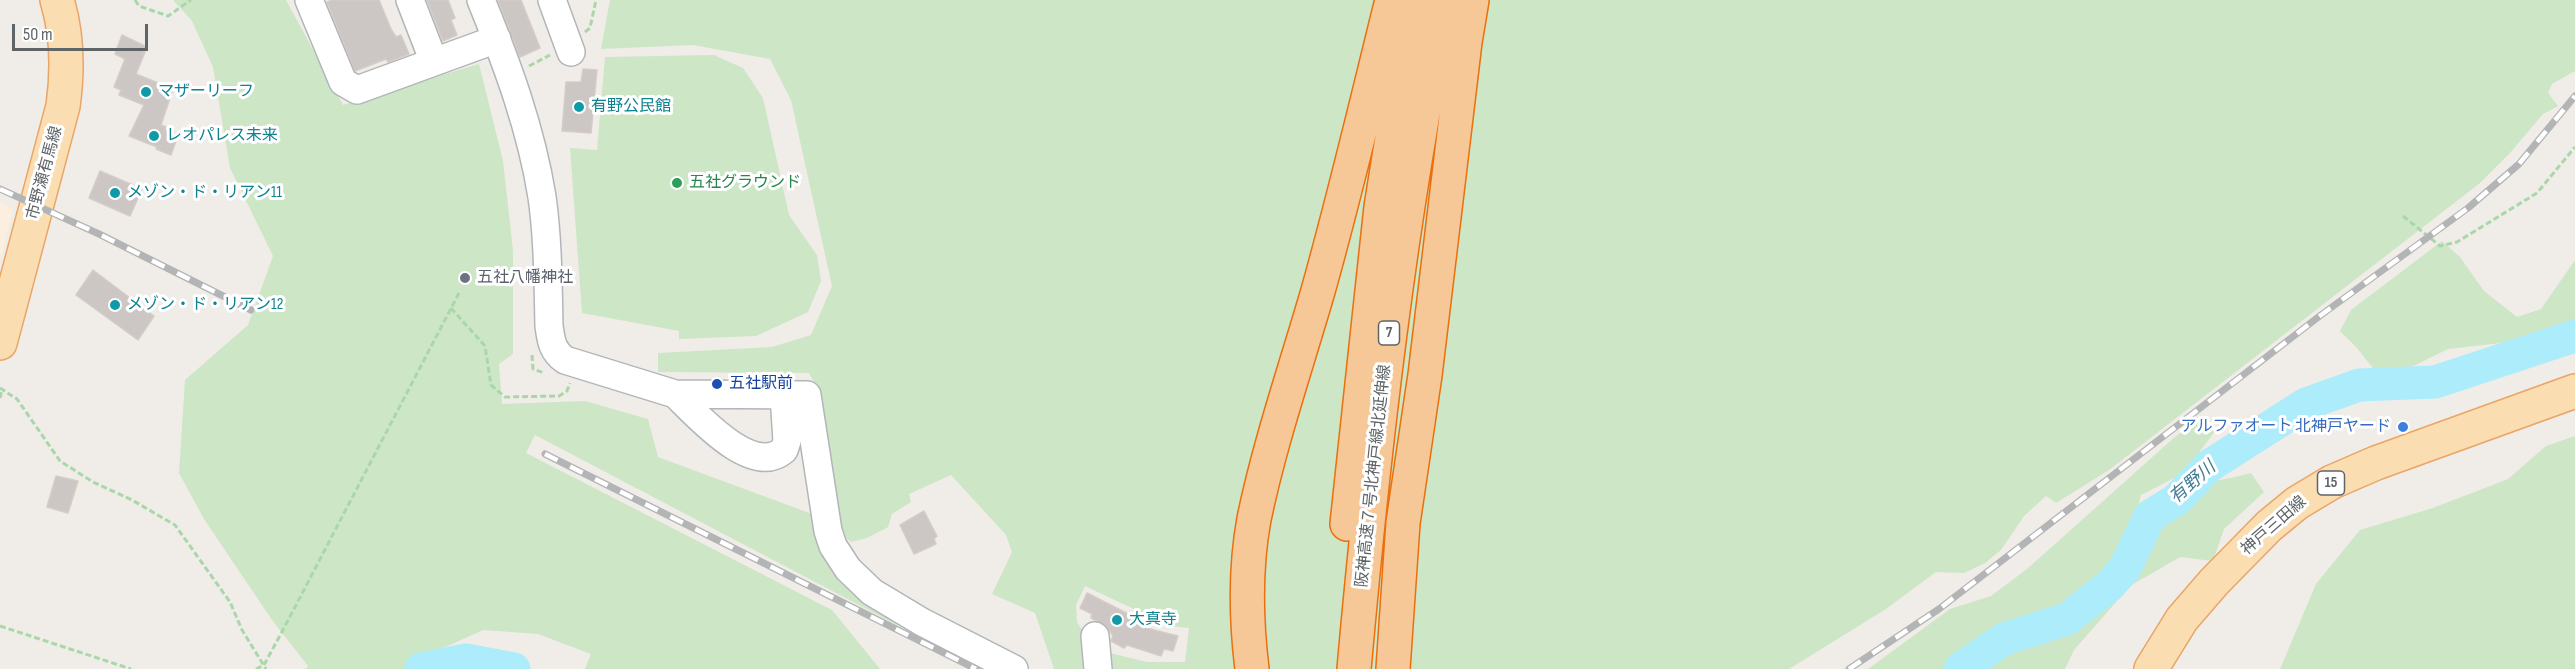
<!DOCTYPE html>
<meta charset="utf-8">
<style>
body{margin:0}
#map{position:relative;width:2575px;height:669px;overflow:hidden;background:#f0ece8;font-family:"Sofia Sans Condensed",sans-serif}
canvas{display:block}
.scale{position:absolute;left:12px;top:24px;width:136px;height:27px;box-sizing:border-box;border:3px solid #5f6467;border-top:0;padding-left:8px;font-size:18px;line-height:21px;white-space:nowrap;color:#5f6467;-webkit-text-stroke:4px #fff;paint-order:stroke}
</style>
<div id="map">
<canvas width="2575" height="669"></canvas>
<div class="scale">50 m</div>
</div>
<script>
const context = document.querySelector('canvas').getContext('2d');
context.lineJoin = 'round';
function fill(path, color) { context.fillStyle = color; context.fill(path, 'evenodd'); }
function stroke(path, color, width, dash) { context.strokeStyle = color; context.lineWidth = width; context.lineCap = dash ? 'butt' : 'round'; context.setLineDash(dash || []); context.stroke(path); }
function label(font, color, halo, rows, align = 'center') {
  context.font = font + ' "Sofia Sans Condensed","Noto Sans JP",sans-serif'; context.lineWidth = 6; context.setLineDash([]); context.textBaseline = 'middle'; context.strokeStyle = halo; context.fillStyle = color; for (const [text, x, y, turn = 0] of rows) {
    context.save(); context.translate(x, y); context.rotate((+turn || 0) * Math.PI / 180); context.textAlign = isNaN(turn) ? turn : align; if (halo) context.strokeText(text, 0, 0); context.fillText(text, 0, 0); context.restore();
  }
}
fill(new Path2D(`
 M0,202L13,209L0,262Z`), '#fcefe0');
fill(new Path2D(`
 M173,0H286L343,105L479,64L503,161L513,251V354L499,364L502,404L585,401L648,419L658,457L812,514L837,574L899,626L535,435L526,453L832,610L880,669H585L591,654L538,634L483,630L414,661L407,669H306L308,666L272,620L204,519L179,473L185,380L248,325L273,256L230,168L213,67L192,21Z
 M610,0H2575V71L2552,84L2548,93L2558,106L2543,114L2510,153L2480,183L2109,470L2056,503L2046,496L2024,516L2001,550L1985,563L1964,573L1936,572L1886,609L1789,669H1105L1106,652L1147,662H1185L1189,628L1160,625L1153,618L1085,586L1076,605L1077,622L1089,641L1091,663L1084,669H1054L1035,613L992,594L1012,552L1006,535L951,475L909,494L911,502L892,514L888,527L867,538L851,542L846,538L831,492L818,389L809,373L658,372V353L772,347L811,335L832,286L791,100L770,59L693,45L601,49Z
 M714,55L743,68L763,98L789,215L817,255L821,281L808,312L756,336L679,339V331L582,313L570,148L597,150L605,57Z
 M2442,241L2460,257L2484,291L2517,317L2541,309L2575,260V325L2546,338L2448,349L2383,381L2357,348L2340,331L2351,310Z
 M2202,418L2215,431L2184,473L2141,495L2129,544L2117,568L2130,573C2144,543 2155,501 2188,488C2206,481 2231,479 2251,473L2264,492L2224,529L2213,561L2180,557L2130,586L2074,650L2065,669H1868L1950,609L1991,596L2027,569L2176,436Z
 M2575,436V669H2280L2316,584L2360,530L2433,508L2508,479L2546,446Z`), '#cde6c6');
stroke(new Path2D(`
 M421,669L466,660L514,669
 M1960,669L2004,639L2067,619L2109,586L2125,568L2150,516L2176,500L2209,466L2306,404L2359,385L2435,382L2575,336`), '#adecfb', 33);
const building = new Path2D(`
 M332,0H379L391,29L396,37L401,35L409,54L388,62L386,59L355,71L327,2Z
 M427,0H448L455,18L451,20L457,35L443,41Z
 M498,0H521L540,48L520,57Z
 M122,35L147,47L136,74L173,89L161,125L166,127L165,130L178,135L171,155L156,149L157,147L129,136L144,105L119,95L121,90L114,87L125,59L115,54Z
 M583,69L597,70L591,133L562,131L566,82H581Z
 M100,171L142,189L130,216L89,198Z
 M93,270L154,316L138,340L76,295Z
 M56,476L78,481L68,513L47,507Z
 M924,511L937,536L934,539L936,544L914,554L900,525Z
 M1087,593L1148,624L1146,628L1178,636L1173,651L1164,649L1161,656L1127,645L1124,648L1111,641L1113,636L1107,626L1091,618L1092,614L1080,608Z`);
fill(building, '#ccc7c4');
stroke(building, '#d5ccc6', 1.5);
const minor = new Path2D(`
 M309,0L343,82L357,90L497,39
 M410,0L434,62
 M481,0C507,64 531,128 542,197C548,239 548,283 549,326C551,340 552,351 565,360L675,394L807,395L828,531L833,546L848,569L872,592L922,622L1014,669
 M552,0L571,52
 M675,394C697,415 752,478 784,450L787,441L784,395
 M1095,636L1098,669`);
const major = new Path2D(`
 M0,343L63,106C68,70 68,36 57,0
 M2151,669L2182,619L2214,582L2269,526L2297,503L2332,482L2376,463L2575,391`);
const highway = new Path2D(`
 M1347,524L1381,207L1414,0
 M1252,669C1246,620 1245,568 1254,519C1270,442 1296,367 1318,291C1345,195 1368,97 1392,0
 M1354,669C1374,445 1400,221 1444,0
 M1393,669L1403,523L1425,375L1465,42L1472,0`);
stroke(minor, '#b2b6b9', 30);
stroke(major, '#eaa566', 36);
stroke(highway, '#eb6f0d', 36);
stroke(new Path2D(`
 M135,0L139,6L168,16L191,0
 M585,32L590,28L596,0
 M529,66L550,55
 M2403,216L2440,246L2457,242L2537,193L2575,147
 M451,308L485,346L491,385L505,397L559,396L567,391L570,383
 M532,355L533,369L544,373
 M0,388L17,399L60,461L93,482L132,500L175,525L230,602L242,630L266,669
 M0,398L2,389
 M0,626L131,669
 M256,669L264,665L284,628L459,293`), '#aad7aa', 3, [6, 3]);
stroke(minor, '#fff', 27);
stroke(major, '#fbddb2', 33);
stroke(highway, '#f7c897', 33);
const rail = new Path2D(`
 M0,189L99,234L251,310
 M545,454L976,669
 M1849,669L1939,609L2321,315L2468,208L2519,164L2575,96`);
stroke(rail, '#b3b4b5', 7);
stroke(rail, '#fff', 4.5, [14]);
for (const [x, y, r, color] of [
 [146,92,6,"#0f9aa8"],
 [579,107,6,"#0f9aa8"],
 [154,136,6,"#0f9aa8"],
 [677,183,6,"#2e9e5b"],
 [115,193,6,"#0f9aa8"],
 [465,278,6,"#6b7280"],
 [115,305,6,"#0f9aa8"],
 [717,384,6,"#1a4fb4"],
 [2403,427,6,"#3f7fe0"],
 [1117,620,6,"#0f9aa8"]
]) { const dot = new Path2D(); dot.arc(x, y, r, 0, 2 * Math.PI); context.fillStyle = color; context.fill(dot); stroke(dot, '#fff', 2); }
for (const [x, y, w] of [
 [1389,333,21],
 [2331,483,27]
]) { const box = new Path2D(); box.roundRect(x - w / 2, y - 12, w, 24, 4.5); context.fillStyle = '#fff'; context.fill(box); stroke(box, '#5f6467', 1.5); }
label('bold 15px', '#5f6467', null, [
 ["7",1389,333],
 ["15",2331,483]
]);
label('16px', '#0d838f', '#fff', [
 ["マザーリーフ",158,92],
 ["有野公民館",591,107],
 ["レオパレス未来",166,136],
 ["メゾン・ド・リアン11",127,193],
 ["メゾン・ド・リアン12",127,305],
 ["大真寺",1129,620]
], 'left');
label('16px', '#5f6467', '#fff', [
 ["市野瀬有馬線",45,173,-75],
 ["阪神高速７号北神戸線北延伸線",1374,476,-84],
 ["神戸三田線",2274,526,-41]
]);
label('16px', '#27864d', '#fff', [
 ["五社グラウンド",689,183]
], 'left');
label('16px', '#5b616d', '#fff', [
 ["五社八幡神社",477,278]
], 'left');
label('16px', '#164399', '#fff', [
 ["五社駅前",729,384]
], 'left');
label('16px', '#366cbe', '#fff', [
 ["アルファオート 北神戸ヤード",2391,427]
], 'right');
label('italic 18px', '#407c93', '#fff', [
 ["有野川",2193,483,-41]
]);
</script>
